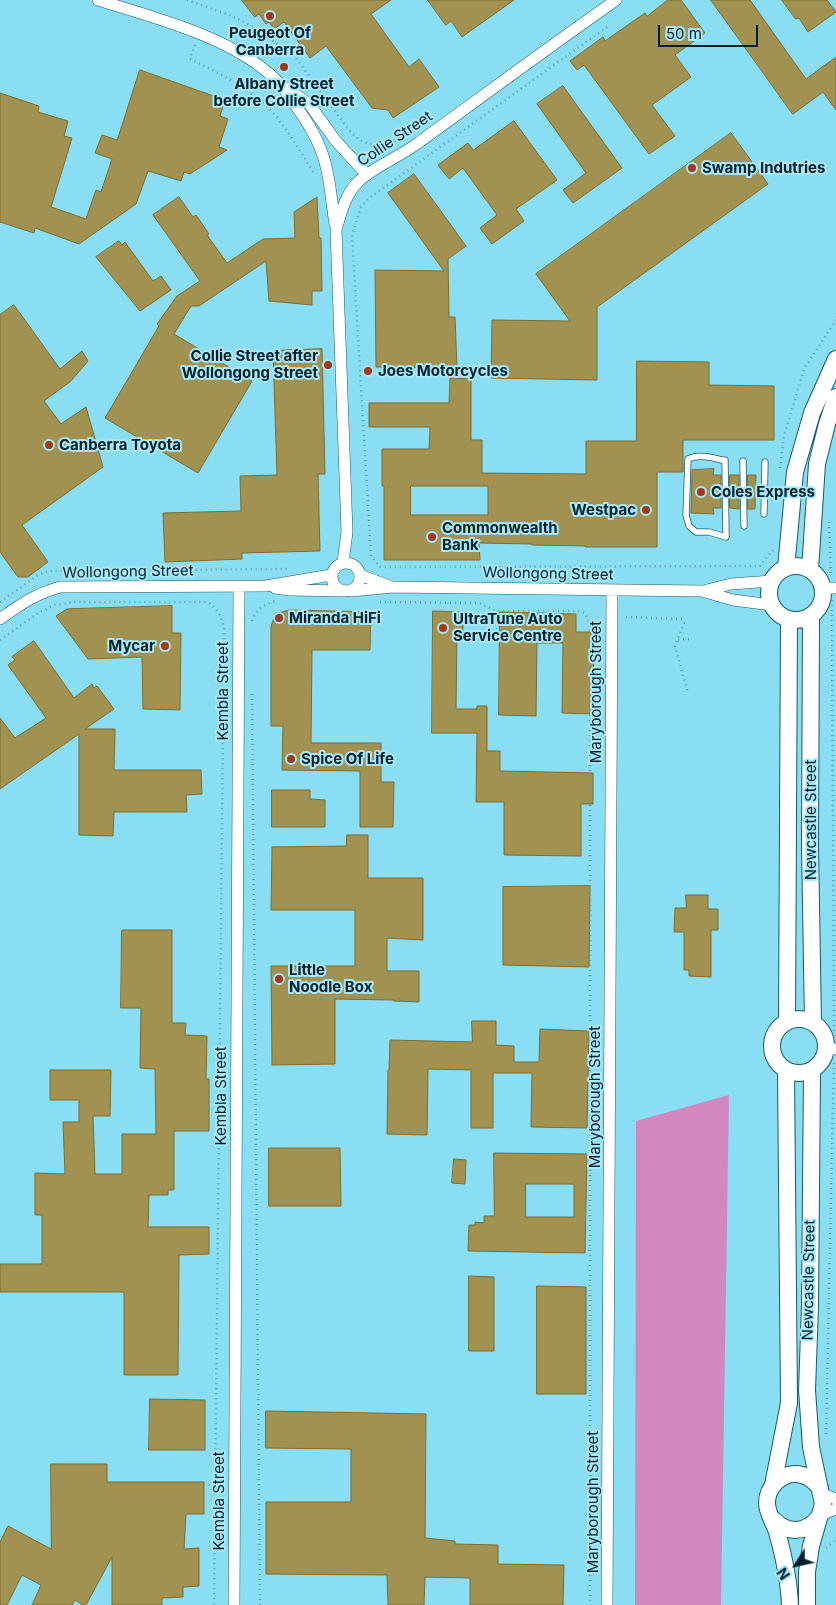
<!DOCTYPE html>
<style>
body{margin:0}
#map{position:relative;width:836px;height:1605px;overflow:hidden;background:#8adef4;font-family:Inter,sans-serif}
canvas{display:block}
.north{position:absolute;left:771px;top:1540px;width:50px;height:50px;-webkit-text-stroke:4px #a7e8fa;paint-order:stroke;rotate:235deg;font-size:14px;font-weight:700;line-height:20px;text-align:center;color:#002028}
.north::after{content:'';display:block;margin:auto;width:18px;height:22px;background:#002028;clip-path:polygon(50% 0,100% 100%,50% 72%,0 100%)}
.scale{position:absolute;left:658px;top:25px;width:100px;height:22px;box-sizing:border-box;border:2px solid #002028;border-top:0;padding-left:6px;font-size:15px;line-height:18px;white-space:nowrap;color:#002028;-webkit-text-stroke:4px #a7e8fa;paint-order:stroke}
</style>
<div id="map">
<canvas width="836" height="1605"></canvas>
<div class="north">N</div>
<div class="scale">50 m</div>
</div>
<script>
const context = document.querySelector('canvas').getContext('2d');
context.lineJoin = 'round';
function fill(path, color) { context.fillStyle = color; context.fill(path, 'evenodd'); }
function stroke(path, color, width, dash) { context.strokeStyle = color; context.lineWidth = width; context.lineCap = dash ? 'butt' : 'round'; context.setLineDash(dash || []); context.stroke(path); }
function label(font, color, halo, rows, align = 'center') {
  context.font = font + ' Inter,sans-serif'; context.lineWidth = 4; context.setLineDash([]); context.textBaseline = 'middle'; context.strokeStyle = halo; context.fillStyle = color; for (const [text, x, y, turn = 0] of rows) {
    context.save(); context.translate(x, y); context.rotate((+turn || 0) * Math.PI / 180); context.textAlign = isNaN(turn) ? turn : align; if (halo) context.strokeText(text, 0, 0); context.fillText(text, 0, 0); context.restore();
  }
}
fill(new Path2D(`
 M729,1095L721,1605H635L636,1121Z`), '#d287bf');
const building = new Path2D(`
 M242,0H391L371,14L409,67L419,59L439,87L393,118L388,110L372,108L326,46L310,58L284,22L274,29L269,22L266,24L259,14L255,17Z
 M428,0H514L462,37L451,21L446,25Z
 M668,0H681L705,33L675,55L691,77L652,105L675,136L649,154L584,65L577,70L570,61L603,37L605,41L645,13L647,16Z
 M711,0H750L806,79L836,57V110L823,92L793,114Z
 M782,0H827L836,12L808,32L799,18L796,19Z
 M140,70L225,100L220,116L228,119L219,147L227,150L190,174L184,172L181,181L148,171L136,204L79,244L35,228L34,233L0,222V93L39,106L38,112L68,121L64,136L72,138L51,207L86,219L96,190L101,192L112,159L95,153L102,135L117,140Z
 M563,86L622,168L573,203L563,190L586,173L537,104Z
 M514,121L557,180L516,209L524,221L492,244L480,228L497,215L463,168L449,179L438,165L468,143L473,150Z
 M731,133L768,184L597,307V380L491,378L492,320L570,321L536,274Z
 M414,174L466,246L448,259L449,317H455L457,368L376,367L375,270L444,271L388,193Z
 M179,197L193,217L196,215L209,234L207,235L227,263L263,239L295,238L294,212L317,197L319,238H321L322,291H312V305L269,301L266,261L199,306H191L174,334L252,381L198,473L105,418L159,326L157,324L177,296L200,281L153,215Z
 M119,241L122,245L125,242L153,281L161,276L171,290L140,311L96,257Z
 M14,305L60,369L82,351L88,361L71,381L44,401L61,424L86,407L103,467L22,525L48,562L28,577H18L0,552V315Z
 M322,349L325,474H318L320,551L242,553V559L165,562L163,513L241,511L240,476L277,475L273,351Z
 M637,361L709,362V385L774,386V440H683V472H657V547H585V546L532,545V544L479,543L480,560H384V486H382V449H429L430,427H369V403H449L450,378L471,379V440H482V473L586,474V441H636ZM411,486H488V515H411Z
 M714,469L713,475H721V508H713L714,514L691,513L692,470Z
 M730,475H739V509L730,508Z
 M748,475H756L755,509H748Z
 M172,606V633H181L180,710L143,709L142,657L88,659L56,616L67,609Z
 M290,610L371,612L370,650H312L311,743H381V782H394L393,827H360V771L282,770L283,726H271V627L275,614Z
 M433,611L463,612V635H457L456,709H477V706H487V751H500V771L593,773V804H581V856L504,855V802H476L477,733H432Z
 M500,612L576,614V632H594L593,714L562,713L563,643H537L536,716L499,715Z
 M34,641L74,698L92,684L94,688L97,686L114,709L85,729H115L114,770H201L202,794L186,795L187,812H114L113,836L79,835V734L0,789V718L15,738L46,718L8,665L15,660L12,657Z
 M272,790H310V799L325,800V827H272Z
 M347,835H368V878H423V940L387,938V971H419V1002L394,1001V1000L335,999V1064L272,1065L271,966H355V910H271L272,847L346,846Z
 M590,886L589,967L503,965V887Z
 M686,895H708V909H718V930H711V977L689,976V970H684V932H674L675,908H686Z
 M122,930H172V1023H186L185,1035L207,1036L206,1079H209V1131H174V1190H168V1195H149L148,1227H209V1254L179,1255L178,1375H124V1292H0V1264H42V1215H35V1173L65,1174L63,1122H79V1100H50V1070H111L110,1116H93L95,1174H122V1134H156L155,1069L140,1068L141,1008H121Z
 M472,1021H496V1045L514,1046V1062H539L540,1029L589,1031L587,1128L531,1127L532,1073H493V1128H471V1070L428,1069L427,1135L387,1134L388,1070H389L390,1040L472,1042Z
 M269,1148H340L341,1206H269Z
 M494,1153L587,1154L585,1253L468,1251L469,1225H475V1222L484,1223V1216H494ZM526,1184H574V1217H526Z
 M454,1159L466,1160L465,1184L452,1183Z
 M469,1276L494,1277V1351H469Z
 M537,1286L586,1287V1394H537Z
 M150,1399L205,1400V1450H149Z
 M266,1411L426,1414L425,1538L455,1541V1544L498,1545V1564L564,1565L563,1605H470V1578L425,1577L424,1605H388L387,1575L266,1574V1502H351V1449L266,1448Z
 M51,1464H107V1482H204V1514H186L184,1549L199,1548V1586L183,1587V1597L162,1598V1605H112V1557L86,1605H83L75,1600L72,1605H32L41,1585L22,1575L7,1605H0V1542L8,1526L51,1549Z`);
fill(building, '#a19251');
stroke(building, '#7c6d2c', 1);
const lane = new Path2D(`
 M722,460C711,457 698,454 688,459L686,515L689,526L696,532H709L726,537L725,460
 M743,461L744,526
 M764,514L765,462`);
const street = new Path2D(`
 M98,0C155,18 232,37 275,79C284,87 291,99 298,109C311,127 323,149 327,171C331,188 332,206 335,224
 M287,88L310,105L335,140L367,175
 M343,562L347,532L336,230C341,213 345,195 358,182C372,168 401,156 418,143C484,95 549,47 616,0
 M332 577a14 14 0 1 1 28 0a14 14 0 1 1-28 0Z
 M360,575L389,586
 M275,588L290,590L344,591
 M823,588H836
 M351,591L393,587L702,591L733,600L772,605
 M703,591L731,584L772,581
 M0,619C21,604 35,594 60,587L266,586L331,575
 M826,1049H836
 M822,1494L836,1499
 M820,1515L836,1509
 M234,1605L239,586
 M607,1605L612,590`);
const secondary = new Path2D(`
 M769 593a27 27 0 1 1 54 0a27 27 0 1 1-54 0Z
 M786,568L795,472L812,413L836,359
 M810,570L817,464L827,424L836,397
 M811,616L810,846L813,1023
 M772 1046a27 27 0 1 1 54 0a27 27 0 1 1-54 0Z
 M787,1022L789,620
 M773,1485L789,1403L786,1070
 M774,1520C787,1534 806,1533 818,1518
 M790,1605C789,1580 784,1557 777,1532C774,1523 767,1513 767,1503C767,1487 781,1473 797,1474C807,1475 814,1480 820,1488
 M807,1605V1572L811,1546L823,1504L811,1447L807,1390L810,1306L812,1070`);
stroke(lane, '#165b6a', 7);
stroke(street, '#165b6a', 12);
stroke(secondary, '#165b6a', 18);
stroke(new Path2D(`
 M187,0L229,15L246,23L285,49L296,58L349,130C364,147 379,149 399,139
 M607,27L368,199L361,207L352,235L371,556L380,567L760,566L773,550
 M195,45L190,59C219,73 252,89 274,114C290,133 302,154 315,175
 M780,468L784,436L804,369L836,320
 M829,522L831,577
 M832,600L834,1037
 M0,602L38,575L49,571L288,569
 M380,602L479,603L496,611H578L585,613L590,627V1605
 M626,617L682,619L684,623L675,646L688,693
 M252,621C255,611 264,604 275,601
 M0,640L40,612L55,605L75,602H207C217,608 221,616 224,627L214,1605
 M678,640L690,639
 M252,694L260,1605
 M826,1434L834,1060
 M826,1548L834,1541L836,1537`), '#5c9eb0', 2.5, [1, 4]);
stroke(lane, '#fff', 5.5);
stroke(street, '#fff', 11);
stroke(secondary, '#fff', 16);
for (const [x, y, r, color] of [
 [270,16,5,"#a1391b"],
 [284,67,5,"#a1391b"],
 [692,168,5,"#a1391b"],
 [328,365,5,"#a1391b"],
 [368,371,5,"#a1391b"],
 [49,445,5,"#a1391b"],
 [701,492,5,"#a1391b"],
 [646,510,5,"#a1391b"],
 [432,537,5,"#a1391b"],
 [279,618,5,"#a1391b"],
 [443,628,5,"#a1391b"],
 [165,646,5,"#a1391b"],
 [291,759,5,"#a1391b"],
 [279,979,5,"#a1391b"]
]) { const dot = new Path2D(); dot.arc(x, y, r, 0, 2 * Math.PI); context.fillStyle = color; context.fill(dot); stroke(dot, '#a7e8fa', 2); }
label('bold 15px', '#002028', '#a7e8fa', [
 ["Peugeot Of",270,33,"center"],
 ["Canberra",270,50,"center"],
 ["Albany Street",284,84,"center"],
 ["before Collie Street",284,101,"center"],
 ["Swamp Indutries",702,168],
 ["Collie Street after",318,356,"right"],
 ["Wollongong Street",318,373,"right"],
 ["Joes Motorcycles",378,371],
 ["Canberra Toyota",59,445],
 ["Coles Express",711,492],
 ["Westpac",636,510,"right"],
 ["Commonwealth",442,528],
 ["Bank",442,545],
 ["Miranda HiFi",289,618],
 ["UltraTune Auto",453,619],
 ["Service Centre",453,636],
 ["Mycar",155,646,"right"],
 ["Spice Of Life",301,759],
 ["Little",289,970],
 ["Noodle Box",289,987]
], 'left');
label('15px', '#002028', '#a7e8fa', [
 ["Collie Street",395,139,-34],
 ["Wollongong Street",128,572,-1],
 ["Wollongong Street",548,574,1],
 ["Kembla Street",223,691,-90],
 ["Maryborough Street",596,692,-90],
 ["Newcastle Street",811,820,-90],
 ["Kembla Street",221,1096,-90],
 ["Maryborough Street",595,1097,-90],
 ["Newcastle Street",809,1280,-89],
 ["Kembla Street",219,1501,-90],
 ["Maryborough Street",593,1502,-90]
]);
</script>
